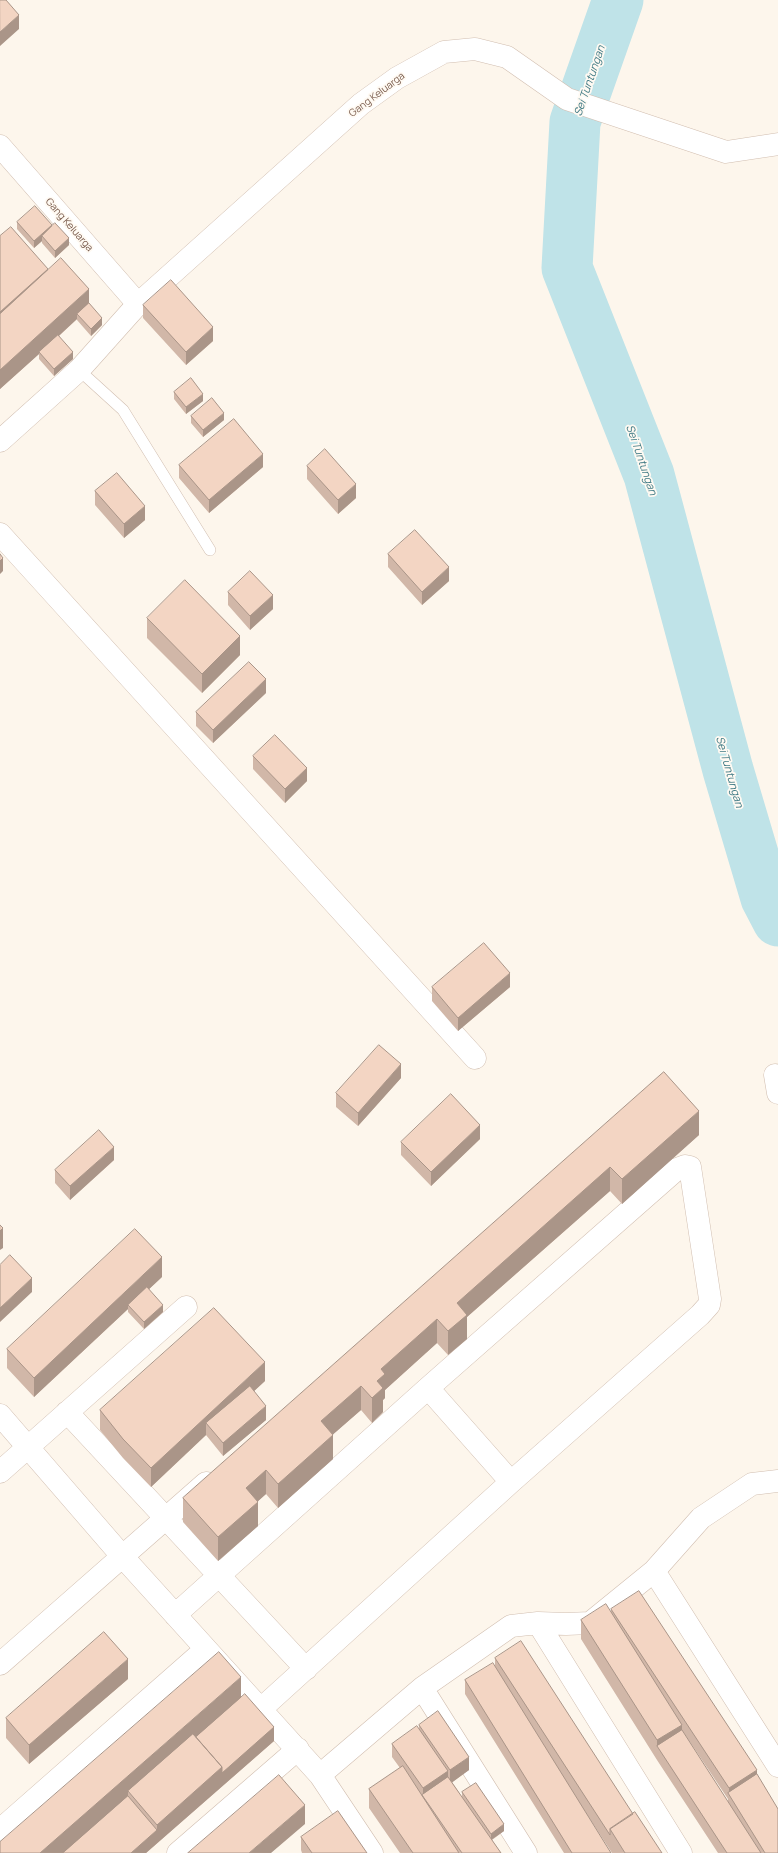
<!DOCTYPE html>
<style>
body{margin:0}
canvas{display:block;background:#fdf6ec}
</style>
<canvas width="778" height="1853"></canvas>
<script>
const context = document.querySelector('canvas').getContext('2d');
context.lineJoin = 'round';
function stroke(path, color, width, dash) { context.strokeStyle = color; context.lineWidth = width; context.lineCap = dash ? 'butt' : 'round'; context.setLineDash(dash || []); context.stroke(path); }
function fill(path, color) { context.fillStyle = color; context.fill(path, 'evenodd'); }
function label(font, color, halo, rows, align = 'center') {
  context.font = font + ' Manrope,sans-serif'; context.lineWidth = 3.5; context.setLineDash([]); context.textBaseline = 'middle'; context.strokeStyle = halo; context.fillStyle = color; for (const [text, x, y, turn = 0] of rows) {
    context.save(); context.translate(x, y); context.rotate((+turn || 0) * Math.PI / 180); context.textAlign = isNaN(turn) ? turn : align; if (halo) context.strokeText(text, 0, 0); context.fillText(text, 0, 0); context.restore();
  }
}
stroke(new Path2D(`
 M618,0L575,122L567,268L649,475L728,770L766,898L778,921`), '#bfe3e8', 51);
const lane = new Path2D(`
 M79,370L123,410L210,550`);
const street = new Path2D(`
 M0,146L138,304L79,370L0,441
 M138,304L361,104L397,78L444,52L475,49L507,57L567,99L726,152L778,144
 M0,534L475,1058
 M775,1075L778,1093
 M428,1388L511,1482
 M67,1412L306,1669
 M0,1415L122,1556L320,1775L372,1853
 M0,1472L186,1307
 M654,1571L701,1518L752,1484L778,1481
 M175,1615L428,1388L677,1169L685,1166L690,1167L710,1299L709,1305L700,1315L511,1482L262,1708
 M538,1623L681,1853
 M0,1664L206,1483
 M422,1688L511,1626L538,1623L566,1624L590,1623L654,1571L778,1766
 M320,1775L422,1688L526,1853
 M0,1830L206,1649
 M178,1853L298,1749`);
stroke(lane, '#d1beb0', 12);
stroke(street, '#d1beb0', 23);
stroke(lane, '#fff', 11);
stroke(street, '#fff', 22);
fill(new Path2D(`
 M17,222L52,226L69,245L55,258L42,243V241L34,248L17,229Z
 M0,236L48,270L89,304L102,325L91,336L77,320V319L59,336L73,359L54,376L39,359V354L0,389Z
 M143,305L213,341L186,365L143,318Z
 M174,392L203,401L186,414L174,399Z
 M191,416L224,420L203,437L191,423Z
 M179,465L263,467L209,513L179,478Z
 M307,466L356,498L338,514L307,479Z
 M95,491L145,520L124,538L95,505Z
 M388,554L449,581L422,605L388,567Z
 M228,592L273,609L250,630L228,605Z
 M147,618L240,655L202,693L147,638Z
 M266,693L213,743L196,726V712Z
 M253,756L307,781L285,803L253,769Z
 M432,987H510L458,1031L432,1001Z
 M664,1072L699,1135L622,1204L610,1191L467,1317V1339L448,1355L437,1343L385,1390V1398L383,1400V1412L372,1423L361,1410L333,1434V1459L278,1508L266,1494L258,1501V1526L218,1561L183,1522V1498Z
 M401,1078L358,1126L336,1107V1093Z
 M480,1139L431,1186L401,1155V1142Z
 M114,1160L70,1200L55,1183V1170Z
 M162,1277L149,1289L163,1312L144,1329L128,1312V1309L34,1397L7,1368V1349Z
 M265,1381L254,1391L266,1420L223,1456L206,1435L151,1487L123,1458L100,1430V1410Z
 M611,1609L757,1775L778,1853H718L657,1760L581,1639V1620L611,1611ZM682,1730L728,1799V1802Z
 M495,1658L633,1814L662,1853H612L575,1796L611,1853H564L465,1694V1680L495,1666Z
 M128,1679L29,1764L6,1738V1718Z
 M241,1697L274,1741L146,1853H0Z
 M419,1725L469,1770L452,1782L462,1797V1792L504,1831L492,1840L501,1853H400L369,1808V1789L400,1768L392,1757V1744L419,1729Z
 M301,1837L367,1853H302L301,1850Z`), '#d1b7a8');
fill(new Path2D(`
 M19,15V29L0,46V32Z
 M52,225V232L42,236V241L34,248V241Z
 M69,238V245L55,258V251Z
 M48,269V288L0,331V312Z
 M89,289V308L77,314V319L40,353L39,352V354L0,389V370Z
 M102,318V325L91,336V329Z
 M213,327V341L186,365V352Z
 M73,352V359L54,376V369Z
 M203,394V401L186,414V407Z
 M224,413V420L203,437V430Z
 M263,454V467L209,513V500Z
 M356,484V498L338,514V500Z
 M145,506V520L124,538V524Z
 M3,558V571L0,574V561Z
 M449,567V581L422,605V592Z
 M273,595V609L250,630V616Z
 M240,636V655L202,693V674Z
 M266,679V693L213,743V730Z
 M307,768V781L285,803V789Z
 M510,973V987L458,1031V1018Z
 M401,1064V1078L358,1126V1113Z
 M699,1111V1135L622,1204V1179Z
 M480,1125V1139L431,1186V1172Z
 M114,1147V1160L70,1200V1186Z
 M610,1167V1191L467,1317V1339L448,1355V1331L457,1303Z
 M3,1228V1248L0,1250V1231Z
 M162,1257V1277L130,1307L128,1305V1309L34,1397V1378Z
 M32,1278V1292L0,1322V1308Z
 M163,1305V1312L144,1329V1322Z
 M437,1319V1343L385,1390V1398L383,1400V1412L372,1423V1398L381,1369Z
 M265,1362V1381L212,1430L206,1423V1435L151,1487V1468Z
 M361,1386V1410L321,1445V1421Z
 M266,1406V1420L223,1456V1443Z
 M333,1435V1459L278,1508V1484Z
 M266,1470V1494L246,1512V1488Z
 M258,1502V1526L218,1561V1537Z
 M128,1659V1679L29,1764V1745Z
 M241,1677V1702L128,1791V1801L68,1853H40Z
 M682,1725V1744L657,1746V1740Z
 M274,1727V1741L146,1853H131L157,1830V1825L222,1767Z
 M469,1757V1770L450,1784V1770Z
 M757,1770V1783L729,1795V1788Z
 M448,1771V1784L423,1798V1788Z
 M305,1805V1824L271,1853H249Z
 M504,1824V1831L491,1840V1834Z`), '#aa9588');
const building = new Path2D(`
 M0,0H6L19,15L0,32Z
 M35,206L52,225L34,241L17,222Z
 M55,223L69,238L55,251L42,236Z
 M11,227L48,269L0,312V236Z
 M61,258L89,289L0,370V314Z
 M171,280L213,327L186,352L143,305Z
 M89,303L102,318L91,329L77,314Z
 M58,335L73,352L54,369L39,352Z
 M191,378L203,394L186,407L174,392Z
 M212,398L224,413L203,430L191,416Z
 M234,419L263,454L209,500L179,465Z
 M325,449L356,484L338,500L307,466Z
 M117,473L145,506L124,524L95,491Z
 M415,530L449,567L422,592L388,554Z
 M0,554L3,558L0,561Z
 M250,571L273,595L250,616L228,592Z
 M185,580L240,636L202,674L147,618Z
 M249,662L266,679L213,730L196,712Z
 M275,735L307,768L285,789L253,756Z
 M484,943L510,973L458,1018L432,987Z
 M379,1045L401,1064L358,1113L336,1093Z
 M664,1072L699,1111L622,1179L610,1167L457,1303L467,1315L448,1331L437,1319L381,1369L385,1374L377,1381L383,1388L372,1398L361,1386L321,1421L333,1435L278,1484L266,1470L246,1488L258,1502L218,1537L183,1498Z
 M451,1094L480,1125L431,1172L401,1142Z
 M99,1130L114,1147L70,1186L55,1170Z
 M0,1225L3,1228L0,1231Z
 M135,1229L162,1257L34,1378L7,1349Z
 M10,1255L32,1278L0,1308V1265Z
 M147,1287L163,1305L144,1322L128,1305Z
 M214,1308L265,1362L151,1468L123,1439L100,1410Z
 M250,1386L266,1406L223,1443L206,1423Z
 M639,1591L757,1770L729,1788L611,1609Z
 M606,1604L682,1725L657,1740L581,1620Z
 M104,1632L128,1659L29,1745L6,1718Z
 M521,1641L633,1814L610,1829V1835L495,1658Z
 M219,1652L241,1677L40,1853H0V1842Z
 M493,1663L611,1853H572L465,1680Z
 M245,1694L274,1727L222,1773V1767L196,1737Z
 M438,1711L469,1757L450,1770L419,1725Z
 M417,1726L448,1771L423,1788L392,1744Z
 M682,1730L761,1853H727L657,1746Z
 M193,1734L222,1767L157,1825L128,1791Z
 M403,1766L459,1853H413L369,1789Z
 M757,1774L778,1809V1853H765L728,1793Z
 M279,1775L305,1805L249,1853H188Z
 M448,1777L501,1853H462L429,1805L422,1795Z
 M476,1783L504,1824L491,1834L462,1792Z
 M128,1796L157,1830L131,1853H63Z
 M338,1811L367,1853H312L301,1837Z
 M635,1812L662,1853H625L610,1829Z`);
fill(building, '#f3d5c3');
stroke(building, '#aa9588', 1);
label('10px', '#7a5c4d', '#fffaf3', [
 ["Gang Keluarga",377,95,-37],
 ["Gang Keluarga",69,225,49]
]);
label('italic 11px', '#437c86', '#fffaf3', [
 ["Sei Tuntungan",590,81,-71],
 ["Sei Tuntungan",641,460,71],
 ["Sei Tuntungan",729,772,74]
]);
</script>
